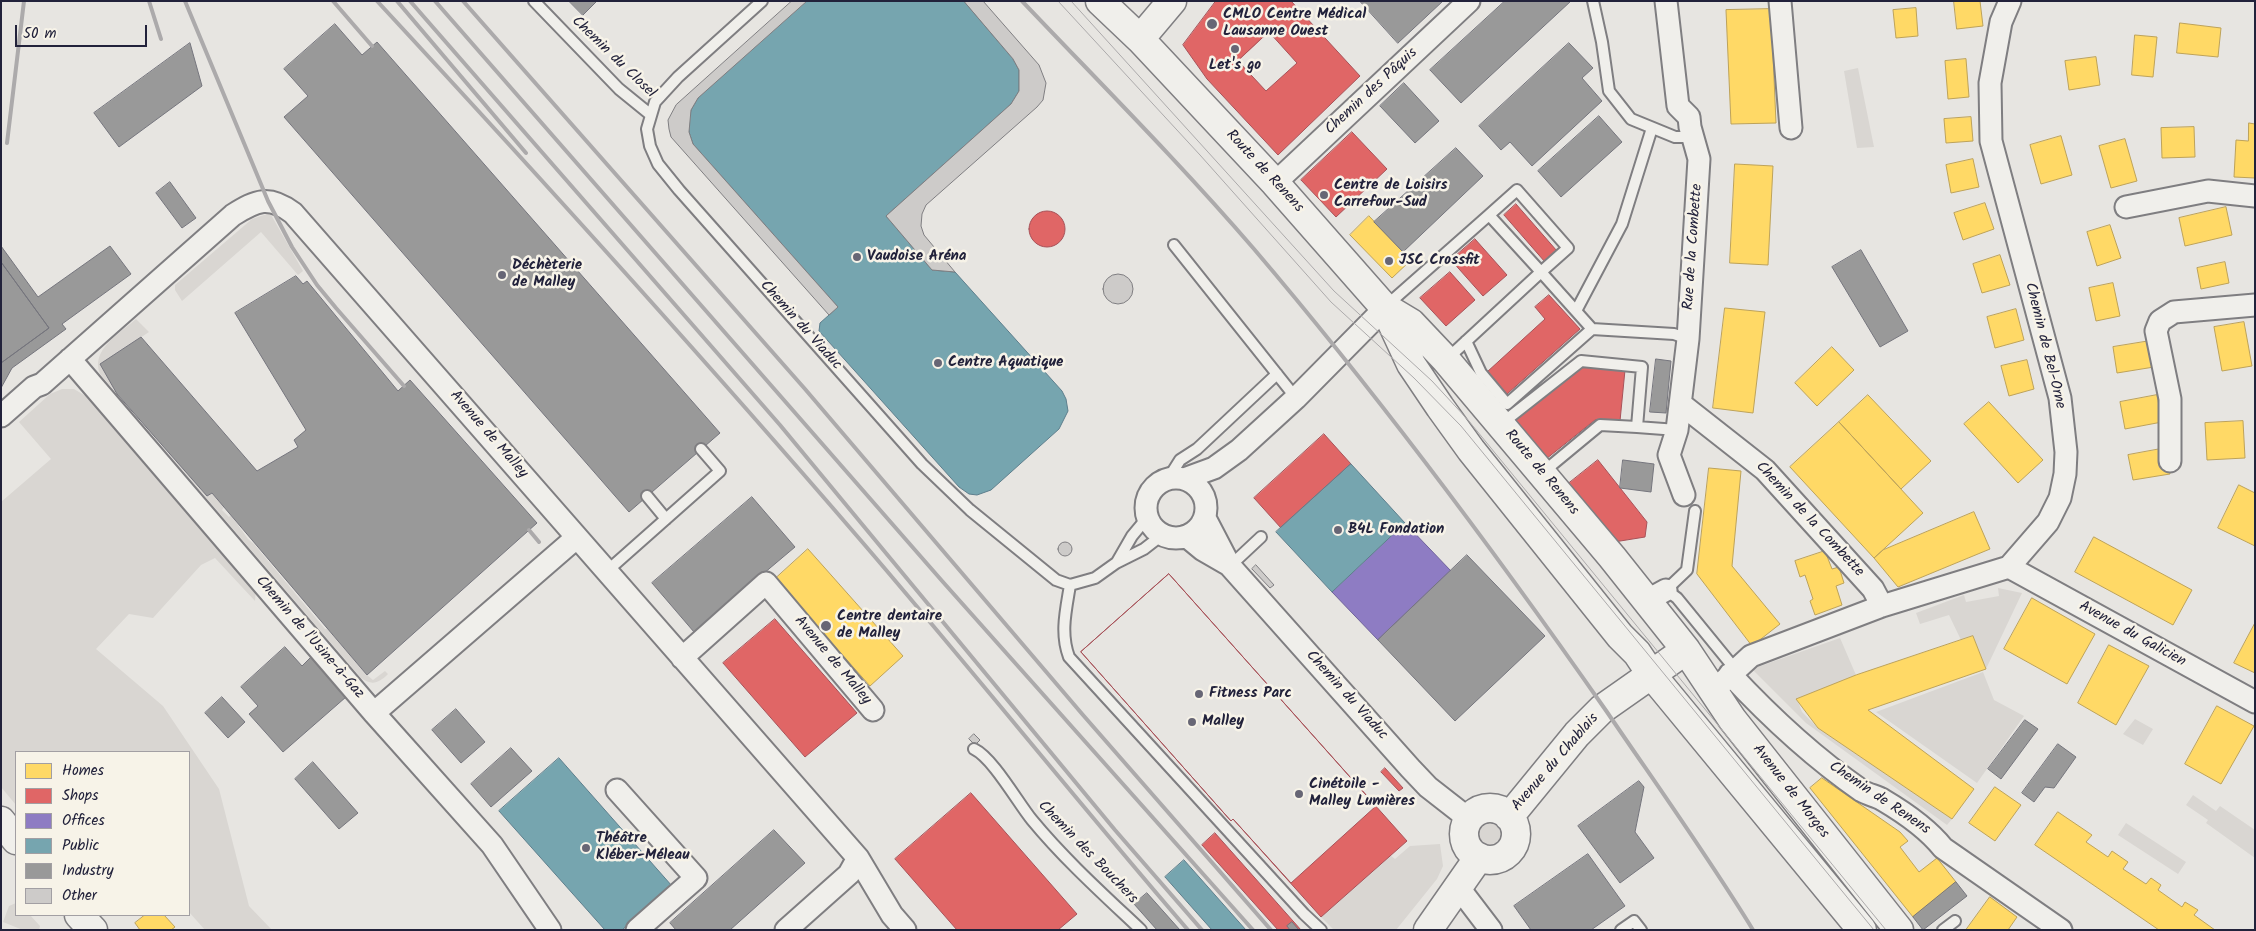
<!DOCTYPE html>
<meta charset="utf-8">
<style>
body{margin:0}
#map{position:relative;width:2256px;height:931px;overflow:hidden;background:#e7e5e1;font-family:Kalam,sans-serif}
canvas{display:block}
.frame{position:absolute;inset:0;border:2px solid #22223b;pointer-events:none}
.legend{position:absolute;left:15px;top:751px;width:175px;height:165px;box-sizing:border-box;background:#f7f3e8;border:1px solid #a29fa3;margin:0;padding:6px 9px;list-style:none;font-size:15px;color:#22223b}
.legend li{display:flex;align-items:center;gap:10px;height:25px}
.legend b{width:25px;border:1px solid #a29fa3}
.scale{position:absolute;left:15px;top:25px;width:132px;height:22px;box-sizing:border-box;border:2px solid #22223b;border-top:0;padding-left:6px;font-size:15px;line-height:18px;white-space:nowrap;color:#22223b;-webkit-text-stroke:4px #f7f3e8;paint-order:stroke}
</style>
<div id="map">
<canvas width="2256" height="931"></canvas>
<div class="frame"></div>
<ul class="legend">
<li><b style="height:14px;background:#ffd966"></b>Homes</li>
<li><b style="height:14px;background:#e06666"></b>Shops</li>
<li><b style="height:14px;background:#8e7cc3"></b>Offices</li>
<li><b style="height:14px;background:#76a5af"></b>Public</li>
<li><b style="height:14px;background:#999"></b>Industry</li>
<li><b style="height:14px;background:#cdcbc9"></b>Other</li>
</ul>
<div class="scale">50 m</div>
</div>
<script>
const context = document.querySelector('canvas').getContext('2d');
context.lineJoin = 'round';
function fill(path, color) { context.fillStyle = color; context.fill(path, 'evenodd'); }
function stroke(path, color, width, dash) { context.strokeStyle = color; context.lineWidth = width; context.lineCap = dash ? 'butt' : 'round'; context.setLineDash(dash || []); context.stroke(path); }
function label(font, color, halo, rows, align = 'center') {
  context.font = font + ' Kalam,sans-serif'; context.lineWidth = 5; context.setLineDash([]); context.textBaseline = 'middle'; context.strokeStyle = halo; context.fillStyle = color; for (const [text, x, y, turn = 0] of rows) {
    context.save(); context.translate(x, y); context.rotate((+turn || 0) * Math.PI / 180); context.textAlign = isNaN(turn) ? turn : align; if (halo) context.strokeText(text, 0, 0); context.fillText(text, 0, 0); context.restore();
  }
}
fill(new Path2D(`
 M1858,68L1874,147L1857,148L1844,71Z
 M270,213L303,271L298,275L261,232L182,301L175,290V285L252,219Z
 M136,319L149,332L101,364L117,394L207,496L212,493L224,507L222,510L229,517L231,515L248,539L254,544L325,629H327L367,675L373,680L385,671L388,674C379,683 372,686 361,678L100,374C90,350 120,333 136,319Z
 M62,389H74L89,398L92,396L256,588L255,601L215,558L201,565L153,618L129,614L96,649L163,706L219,789L249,906L272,930H205L189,912V752H16V805L1,787V502L51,459L19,422L50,394Z
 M1998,588L2022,593L1986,669L1973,636L1961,640L1949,615L1920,624L1916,613L1964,595L1966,602L1999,596Z
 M1840,638L1856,675L1797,699L1802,712L1818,728L1952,819L1947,825L1806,723L1752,669Z
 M1983,672L1994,700L2024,716L1977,783L1876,712Z
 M2135,719L2153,729L2143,745L2123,734Z
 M2193,795L2216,811L2220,806L2255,830V858L2206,823L2208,820L2186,805Z
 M1475 832a13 13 0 1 1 26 0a13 13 0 1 1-26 0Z
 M2126,823L2186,862L2178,874L2118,835Z
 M1440,844L1443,866L1437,879L1396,930H1334L1321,917L1390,855L1395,859L1410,846Z
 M16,903V915H30L40,926L39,930H23L3,922L9,906Z`), '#d9d6d2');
const homes = new Path2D(`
 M1954,1H1980L1983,26L1957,29Z
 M1916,8L1918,36L1896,38L1893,10Z
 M1771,9L1776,123L1731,124L1726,10Z
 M2180,23L2221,28L2218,57L2177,53Z
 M2135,35L2157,37L2153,77L2132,75Z
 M2096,57L2100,85L2069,90L2065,61Z
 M1966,59L1969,97L1948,99L1945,61Z
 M1971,117L1973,141L1946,143L1944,119Z
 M2249,123L2255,124V178L2234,177L2236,140L2248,141Z
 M2194,127L2195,157L2162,158L2161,128Z
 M2061,136L2072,175L2041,184L2030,145Z
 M2125,139L2137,181L2111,188L2099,146Z
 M1973,159L1979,187L1951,193L1946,165Z
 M1735,164L1773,166L1768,265L1730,263Z
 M1985,203L1994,229L1963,240L1954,213Z
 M2226,207L2232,235L2185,246L2179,218Z
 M1369,216L1411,260L1392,278L1350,235Z
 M2110,225L2121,258L2097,266L2087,232Z
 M2000,255L2010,285L1982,293L1973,264Z
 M2225,262L2229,283L2201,289L2197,268Z
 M2113,283L2120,316L2096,321L2089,288Z
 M1725,308L1765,312L1753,413L1713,408Z
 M2016,309L2024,340L1995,348L1987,317Z
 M2244,322L2252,366L2222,371L2214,327Z
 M2150,341L2154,367L2117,373L2113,347Z
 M1832,347L1854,370L1817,406L1795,383Z
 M2027,360L2034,389L2009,396L2001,366Z
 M1868,395L1931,461L1901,489L1839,422Z
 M2157,395L2162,422L2125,429L2120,402Z
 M1989,402L2043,460L2018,483L1964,424Z
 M2243,421L2245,458L2207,460L2205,423Z
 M1839,422L1923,513L1874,558L1790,467Z
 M2166,448L2170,474L2133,480L2128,455Z
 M1709,468L1741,471L1732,566L1780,624L1752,646L1697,574Z
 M2239,485L2255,493V546L2218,528Z
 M1974,512L1990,549L1898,587L1874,558L1883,550Z
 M2094,537L2192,590L2173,625L2075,572Z
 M808,549L903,656L870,686L775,579Z
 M1825,551L1832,569L1839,567L1844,583L1836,586L1842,605L1815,615L1810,601L1813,599L1805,575L1800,577L1795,561Z
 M2032,598L2095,634L2067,684L2004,649Z
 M2255,623V673L2234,663Z
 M1973,636L1986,669L1868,710L1974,789L1952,819L1818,728L1796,699L1856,675Z
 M2109,645L2149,666L2116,725L2078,703Z
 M2217,706L2254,726L2221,784L2185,764Z
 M1822,778L1900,832L1908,841L1900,847L1919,872L1937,858L1956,882L1913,917L1810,788Z
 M1995,787L2021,805L1995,841L1969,823Z
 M2058,812L2092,835L2086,842L2108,857L2112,851L2128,862L2123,869L2146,884L2151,878L2161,885L2158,890L2182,907L2185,902L2198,910L2194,915L2215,930H2159L2035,845Z
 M1990,897L2017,917L2008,930H1966Z
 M145,915H164L175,927L171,930H140L135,923Z`);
fill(homes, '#ffd966');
stroke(homes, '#bda259', 1);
const shops = new Path2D(`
 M1216,1H1291L1360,76L1278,155L1207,79L1183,45ZM1269,32L1297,63L1266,91L1238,61Z
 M1352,132L1387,169L1336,217L1301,180Z
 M1516,204L1557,251L1545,262L1504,215Z
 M1029 229a18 18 0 1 1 36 0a18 18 0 1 1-36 0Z
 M1475,239L1507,275L1483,296L1451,260Z
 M1450,272L1475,300L1446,326L1420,298Z
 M1549,295L1580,329L1507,394L1487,372L1545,319L1535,307Z
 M1583,366L1625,370L1620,421L1595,420L1546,459L1515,421Z
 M1324,434L1351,464L1281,528L1254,498Z
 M1598,460L1647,522L1645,537L1614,542L1568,484Z
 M1169,574L1407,841L1321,917L1233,819L1231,821L1081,652Z
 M1169,574L1376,806L1291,883L1233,819L1231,821L1081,652Z
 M775,619L857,713L805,757L723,663Z
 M1385,768L1403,788L1399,791L1381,772Z
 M971,793L1077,914L1058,930H957L895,859Z
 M1215,833L1301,930H1278L1202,845Z`);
fill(shops, '#e06666');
stroke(shops, '#a75259', 1);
const offices = new Path2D(`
 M1405,523L1451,571L1378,640L1332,592Z`);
fill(offices, '#8e7cc3');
stroke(offices, '#6e619a', 1);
const public = new Path2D(`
 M807,1H964L1013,59L1019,70V91L1011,104L886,216L932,270L955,272L1062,391L1066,399L1068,411L1059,429L991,490L977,495L969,494L959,487L819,331L820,323L838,307L693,144L689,132V121L691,110L698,98Z
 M1351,464L1405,523L1332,592L1276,532Z
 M559,758L672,886L622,930H605L499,811Z
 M1184,860L1246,930H1212L1165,877Z`);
fill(public, '#76a5af');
stroke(public, '#5d7e8c', 1);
const industry = new Path2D(`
 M569,1H597L583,15Z
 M1360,1H1443L1398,43Z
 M1505,1H1571L1461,103L1430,70Z
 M335,24L362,55L377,42L720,433L629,512L284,117L308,96L284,69Z
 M190,43L202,86L119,147L94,113Z
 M1569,43L1593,68L1582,78L1602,101L1532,166L1510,142L1501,150L1479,126Z
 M1404,83L1439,121L1415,143L1380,106Z
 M1599,116L1622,142L1561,197L1538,171Z
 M1456,148L1483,176L1403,252L1374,222Z
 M170,182L196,218L182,228L156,193Z
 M1,246L38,297L110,246L131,274L62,324L66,329L12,368L1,388V363L49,328L1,262Z
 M1861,250L1908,331L1880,347L1832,267Z
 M1,262L49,328L1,363Z
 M296,276L303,284L307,281L398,391L410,380L537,523L367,675L212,493L207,496L117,394L100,364L141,337L257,471L298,447L294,440L306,430L235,313Z
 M1656,359L1671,361L1666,413L1650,412Z
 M1623,460L1654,464L1651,492L1620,488Z
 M752,497L795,547L694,632L652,583Z
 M1467,555L1545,636L1455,721L1378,640Z
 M285,647L302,666L311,657L346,697L283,752L249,714L258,706L241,687Z
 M222,697L245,722L228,738L205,713Z
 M456,709L485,742L461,763L432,730Z
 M2025,720L2038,729L2001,779L1988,769Z
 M2058,744L2076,757L2054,788L2045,787L2034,802L2022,793Z
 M511,748L532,771L491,807L471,784Z
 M313,762L358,813L339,829L295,779Z
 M1639,781L1644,787L1635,832L1654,858L1620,883L1578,826Z
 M774,830L805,863L730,930H676L670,923Z
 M1588,854L1625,906L1591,930H1531L1514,906Z
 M1956,882L1967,896L1923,930L1913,917Z
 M1147,893L1180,930H1157L1134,904Z
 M1292,922L1299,930H1290L1287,926Z`);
fill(industry, '#999');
stroke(industry, '#75757d', 1);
const building = new Path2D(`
 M792,1H807L698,98L691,110L689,132L693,144L838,307L829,315L671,137L669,129L668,120L676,105Z
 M964,1H983L1039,65L1046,83L1043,100L1037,107L926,205L922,214L921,226L924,235L955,272L932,270L886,216L1011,104L1019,91V70L1013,59Z
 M1103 289a15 15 0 1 1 30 0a15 15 0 1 1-30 0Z
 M1058 549a7 7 0 1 1 14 0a7 7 0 1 1-14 0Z
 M1256,565L1274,585L1270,588L1252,569Z
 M974,734L980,740L975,745L969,739Z`);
fill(building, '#cdcbc9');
stroke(building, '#7f7e81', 1);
const lane = new Path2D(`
 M534,1L619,89L651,115
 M762,1L678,77L655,102L647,129L650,146L658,164L679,190L922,464L970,510L1056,580L1070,585L1095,578L1116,563L1144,549L1162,535
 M1593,1L1602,42L1609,91L1631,119L1675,137H1692
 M1489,215L1517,190L1568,248L1541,272L1592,329
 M1174,245L1296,398
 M1386,306L1489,215L1541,272L1447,359
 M1576,311L1622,224L1652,128
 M1466,341L1481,373L1507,404L1592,329L1674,334L1688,339
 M1501,424L1581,361L1642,367L1637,427L1600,425L1542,473
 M1637,427L1677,430
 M1168,479L1180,460L1197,449L1277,374
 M647,496L666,519
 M1695,511L1687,570L1666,590L1677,598L1735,669
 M1117,562L1132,536L1147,518
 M1230,566L1261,537
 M606,572L720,471L701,449
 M1070,585C1066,610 1060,633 1069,657L1304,914L1321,930
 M974,749C993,758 1018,803 1032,820C1065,860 1104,895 1141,930
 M1621,930L1634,921L1641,930
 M1943,930L1955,921`);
const street = new Path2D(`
 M1666,1L1678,106L1689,117L1690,127L1699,159L1688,339L1677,430L1669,455L1684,495
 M1780,1L1791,128
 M1275,183L1469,1
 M2126,207L2208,191L2255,196
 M70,359L374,713L492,845L550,930
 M1681,404L1765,470L1873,589L1882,606
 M1,416L34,387L42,384L233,215C257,200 269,195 293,213L858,858L892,915L905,930
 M2170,461V399L2156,331L2160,321L2174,312L2255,305
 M1146 508a30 30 0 1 1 60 0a30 30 0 1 1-60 0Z
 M1184,479L1214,468L1239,450L1296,398L1385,308
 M1205,518L1230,566L1410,768L1428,787L1469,819
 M1186,536L1203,550L1229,565
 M2009,567L2255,702
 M1646,601L1666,590
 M682,658L766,583L873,710
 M1730,674C1770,717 1813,757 1862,791C1869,795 1877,796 1883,800C1905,813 1927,828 1943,848L2061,930
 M1713,691L1751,656L1882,606L2009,567L2048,522L2060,498L2065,474L2066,452L2060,398L1991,141L1990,83L2001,22L2010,1
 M374,713L576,538
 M617,790L696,878L637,930
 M1459,888L1491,930
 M786,930L849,874L858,858`);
const secondary = new Path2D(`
 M1100,1L1140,39L1275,183L1385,308L1411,364L1440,407L1471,450L1620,636L1637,653L1651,674L1862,930
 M1140,39L1172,1
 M1386,308L1411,323L1446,360L1612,557L1686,650L1732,719L1899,930
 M1464 834a26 26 0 1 1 52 0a26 26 0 1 1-52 0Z
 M1509,817L1577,734L1602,709L1686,650
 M1,821L16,840
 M79,915L93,930
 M1428,930L1479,857`);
stroke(lane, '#7f7e81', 14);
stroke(street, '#7f7e81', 25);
stroke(secondary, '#7f7e81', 31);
stroke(lane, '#f0efeb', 10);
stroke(street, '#f0efeb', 21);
stroke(secondary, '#f0efeb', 28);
stroke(new Path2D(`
 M1058,1L1200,155L1331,302L1414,378L1461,426L1874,930
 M1071,1L1334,291L1432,381L1468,420L1886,930`), '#acaaab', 1);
stroke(new Path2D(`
 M149,1L161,39
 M185,1L268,201L292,247L317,285L336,308L404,386
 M333,1L372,46
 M377,1C540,177 701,355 857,536C969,666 1076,800 1188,930
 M397,1L526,153
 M410,1L780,425L1115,830L1202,930
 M435,1L943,582L1253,930
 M463,1L805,389L1083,715L1271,930
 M1022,1C1100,83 1180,163 1254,249C1380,397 1496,553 1607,712C1656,784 1707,855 1753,930
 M7,143L24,1
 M529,530L539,542`), '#acaaab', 4);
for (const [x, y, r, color] of [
 [1212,24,6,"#676675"],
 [1235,49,5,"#676675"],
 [1324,195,5,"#676675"],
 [857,257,5,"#676675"],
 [1389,261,5,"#676675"],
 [502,275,5,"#676675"],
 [938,363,5,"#676675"],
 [1338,530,5,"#676675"],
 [826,626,6,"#676675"],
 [1199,694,5,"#676675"],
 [1192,722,5,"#676675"],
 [1299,794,5,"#676675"],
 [586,848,5,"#676675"]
]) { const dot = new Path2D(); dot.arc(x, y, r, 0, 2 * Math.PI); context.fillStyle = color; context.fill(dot); stroke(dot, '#f7f3e8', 2); }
label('bold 15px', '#22223b', '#f7f3e8', [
 ["CMLO Centre Médical",1223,15],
 ["Lausanne Ouest",1223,32],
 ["Let's go",1235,66,"center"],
 ["Centre de Loisirs",1334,186],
 ["Carrefour-Sud",1334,203],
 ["Vaudoise Aréna",867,257],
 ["JSC Crossfit",1399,261],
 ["Déchèterie",512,266],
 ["de Malley",512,283],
 ["Centre Aquatique",948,363],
 ["B4L Fondation",1348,530],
 ["Centre dentaire",837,617],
 ["de Malley",837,634],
 ["Fitness Parc",1209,694],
 ["Malley",1202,722],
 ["Cinétoile -",1309,785],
 ["Malley Lumières",1309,802],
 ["Théâtre",596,839],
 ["Kléber-Méleau",596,856]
], 'left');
label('15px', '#22223b', '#f7f3e8', [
 ["Chemin du Closel",613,58,44],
 ["Chemin des Pâquis",1372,92,-43],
 ["Route de Renens",1264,172,47],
 ["Rue de la Combette",1694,247,-86],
 ["Chemin du Viaduc",800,326,48],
 ["Chemin de Bel-Orne",2044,346,76],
 ["Avenue de Malley",488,435,49],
 ["Route de Renens",1541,473,50],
 ["Chemin de la Combette",1809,520,47],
 ["Avenue du Galicien",2132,635,29],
 ["Chemin de l'Usine-à-Gaz",309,638,49],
 ["Avenue de Malley",832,661,50],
 ["Chemin du Viaduc",1346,696,48],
 ["Avenue du Chablais",1556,763,-49],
 ["Avenue de Morges",1790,792,52],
 ["Chemin de Renens",1879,799,34],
 ["Chemin des Bouchers",1087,853,46]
]);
</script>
